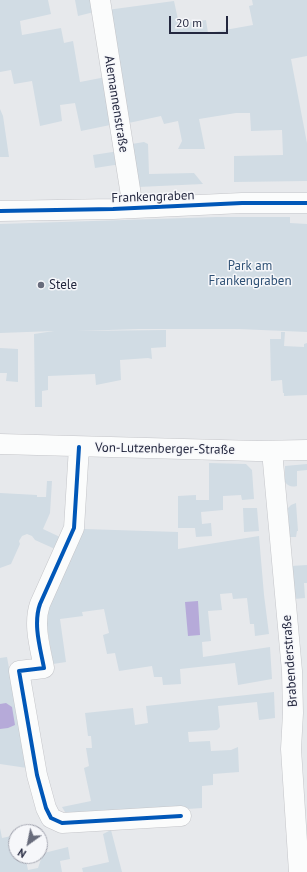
<!DOCTYPE html>
<meta charset="utf-8">
<style>
body{margin:0}
#map{position:relative;width:307px;height:872px;overflow:hidden;background:#e7e9ec;font-family:"PT Sans",sans-serif}
canvas{display:block}
.north{position:absolute;left:8px;top:824px;width:40px;height:40px;box-sizing:border-box;background:#f6f7fa;border:1px solid #a2a4af;border-radius:50%;rotate:213deg;font-size:11px;font-weight:700;line-height:16px;text-align:center;color:#24283f}
.north::after{content:'';display:block;margin:auto;width:14px;height:18px;background:#686c7c;clip-path:polygon(50% 0,100% 100%,50% 72%,0 100%)}
.scale{position:absolute;left:169px;top:16px;width:59px;height:18px;box-sizing:border-box;border:2px solid #24283f;border-top:0;padding-left:5px;font-size:12px;line-height:14px;white-space:nowrap;color:#24283f;-webkit-text-stroke:3px #f6f7fa;paint-order:stroke}
</style>
<div id="map">
<canvas width="307" height="872"></canvas>
<div class="north">N</div>
<div class="scale">20 m</div>
</div>
<script>
const context = document.querySelector('canvas').getContext('2d');
context.lineJoin = 'round';
function fill(path, color) { context.fillStyle = color; context.fill(path, 'evenodd'); }
function stroke(path, color, width, dash) { context.strokeStyle = color; context.lineWidth = width; context.lineCap = dash ? 'butt' : 'round'; context.setLineDash(dash || []); context.stroke(path); }
function label(font, color, halo, rows, align = 'center') {
  context.font = font + ' "PT Sans",sans-serif'; context.lineWidth = 3; context.setLineDash([]); context.textBaseline = 'middle'; context.strokeStyle = halo; context.fillStyle = color; for (const [text, x, y, turn = 0] of rows) {
    context.save(); context.translate(x, y); context.rotate((+turn || 0) * Math.PI / 180); context.textAlign = isNaN(turn) ? turn : align; if (halo) context.strokeText(text, 0, 0); context.fillText(text, 0, 0); context.restore();
  }
}
fill(new Path2D(`
 M0,0H48L51,14L20,21L22,35L61,28L64,43L73,41L80,82L106,77L115,124L81,131L75,103L60,105L62,121L40,126L32,81L14,84L11,70L0,72Z
 M75,0H92L94,12L78,16Z
 M252,0H307V56L291,59L307,143V181L234,182V156L283,155L282,130L251,131L250,113H236L199,119L205,149H178L182,141L178,121L164,124L161,116L124,124L107,10L174,1L179,24L206,20L208,33L253,25L249,6L253,5Z
 M0,109L3,116L9,157H0Z
 M144,142L148,144L149,174L194,173L203,184L138,187L132,144Z
 M119,151L121,164L95,168L93,155Z
 M217,217H290V223L307,224V332L239,329H139L77,331L166,330V347L151,348L152,359L148,358L120,360L121,380L96,385L95,374L48,376V390L42,391V407H35L34,334L54,331L0,333V224Z
 M281,332H285L284,346L304,347V344L307,343V395L284,396V393H283L282,380L271,381L270,339H281Z
 M0,348L18,349V382L6,381L7,373H0Z
 M209,463L246,464L252,470L254,499L242,500L241,495L223,496V510L201,512L202,524L211,523L212,536L196,537L195,528H178V496L196,495V500H209Z
 M307,464V470L297,471V486C292,487 289,487 285,482V466Z
 M47,481H52L50,513L43,529L60,537L55,549L35,540L32,536L27,534L22,536L19,541L20,544L11,564L0,568V493L37,495V497H46Z
 M296,503L298,531H297L296,537H289L288,508L291,505Z
 M243,508H257L259,531L244,532Z
 M84,529L178,532V549L259,536L264,595L269,634L255,636L254,624H250L247,598L233,599L232,593L220,594L222,610L208,611L211,641L202,642L203,657L270,647L272,679L238,685L235,663L180,669L181,684L163,685L162,677H154L152,666L119,671L115,653L107,654L103,635L109,633L104,609L82,612L83,616L60,619L66,662L53,664L47,626V617L49,607Z
 M307,565V583H304L305,598L294,599L291,566Z
 M7,657L27,768L0,764V658Z
 M274,692L275,718L259,720L257,702L218,706L220,727L217,730L188,732L189,742L210,741L211,751L231,750L238,747L239,772L213,774V785L202,786V808L68,817L62,807L91,801L84,768L89,766L86,748H92L91,736H88L85,713L133,708L135,725L148,723L146,706Z
 M0,828L2,838L16,835V856H25L28,870L38,868L41,859L40,854L68,847L70,859L60,861L62,872H0Z
 M111,830L122,872H83L82,868L109,862L103,834Z`), '#d1dce4');
fill(new Path2D(`
 M198,601L200,635L188,636L185,602Z
 M6,703L12,707L15,725L8,728L0,729V704Z`), '#b6aad9');
const minor = new Path2D(`
 M100,0L133,208
 M0,211L113,209L242,203H307
 M0,444L257,451L307,450
 M79,447L74,528L40,604C33,624 40,647 44,668L19,671L37,775L46,808L51,818L62,823L181,816
 M272,451L292,671L293,713L291,749L299,872`);
stroke(minor, '#c4c5c9', 21);
stroke(minor, '#fbfcfc', 20);
stroke(new Path2D(`
 M0,211L113,209L242,203H307
 M79,447L74,528L40,604C33,624 40,647 44,668L19,671L37,775L46,808L51,818L62,823L181,816`), '#0057b8', 4);
for (const [x, y, r, color] of [
 [41,285,4,"#686c7c"]
]) { const dot = new Path2D(); dot.arc(x, y, r, 0, 2 * Math.PI); context.fillStyle = color; context.fill(dot); stroke(dot, '#f6f7fa', 1.5); }
label('13px', '#24283f', '#f6f7fa', [
 ["Alemannenstraße",116,104,81],
 ["Frankengraben",153,197,-2],
 ["Von-Lutzenberger-Straße",165,449,1],
 ["Brabenderstraße",290,661,-94]
]);
label('13px', '#2f5175', '#f6f7fa', [
 ["Park am",250,266],
 ["Frankengraben",250,281]
]);
label('13px', '#24283f', '#f6f7fa', [
 ["Stele",49,285]
], 'left');
</script>
